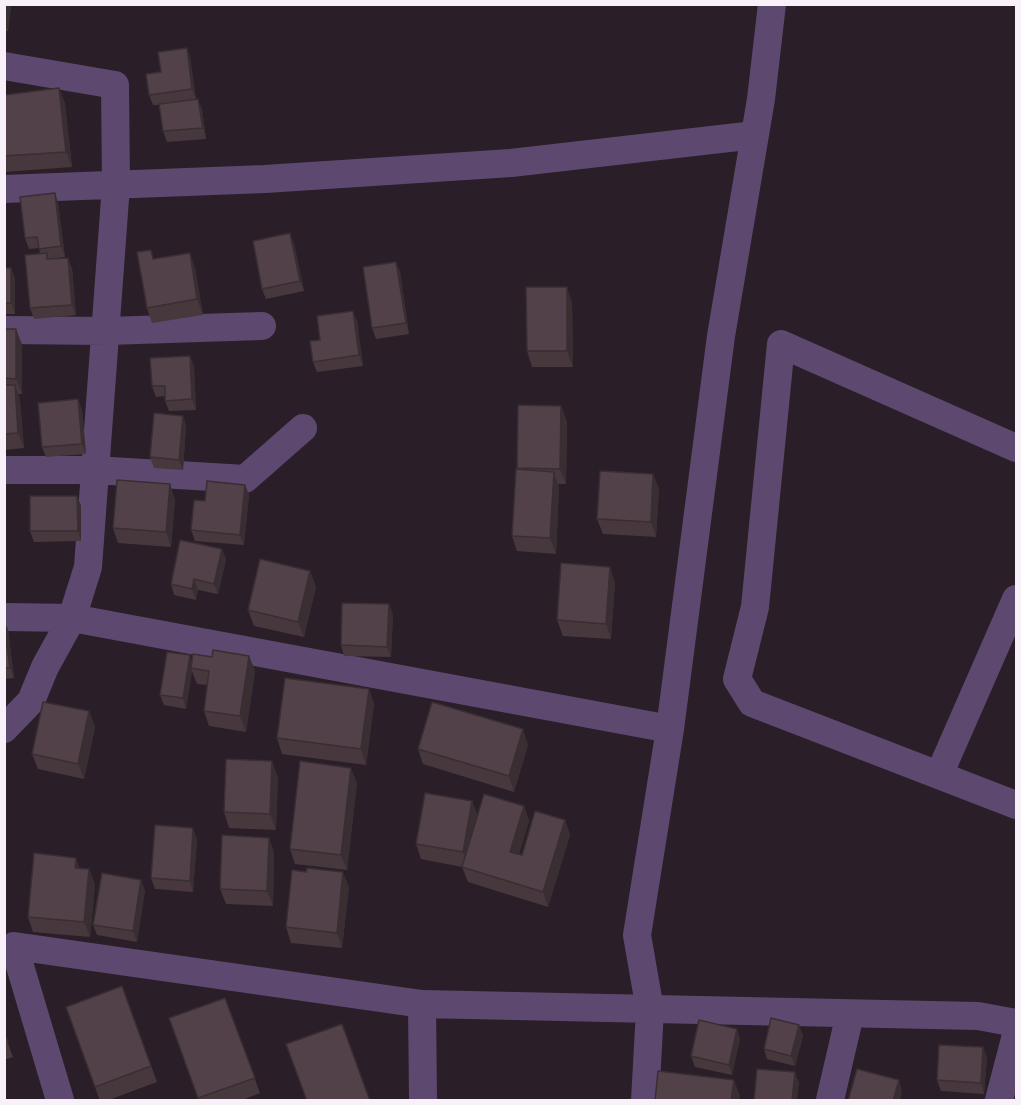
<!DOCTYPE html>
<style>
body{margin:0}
#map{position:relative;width:1021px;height:1105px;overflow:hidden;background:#2a1e29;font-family:"Roboto Condensed",sans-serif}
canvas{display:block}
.frame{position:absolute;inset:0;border:6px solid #f9f1f9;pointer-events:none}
</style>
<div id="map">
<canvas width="1021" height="1105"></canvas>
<div class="frame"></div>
</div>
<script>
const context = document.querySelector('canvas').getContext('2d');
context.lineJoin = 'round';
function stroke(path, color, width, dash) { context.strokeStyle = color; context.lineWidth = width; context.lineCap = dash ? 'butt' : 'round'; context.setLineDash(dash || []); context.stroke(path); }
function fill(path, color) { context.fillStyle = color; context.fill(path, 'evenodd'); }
stroke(new Path2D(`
 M4,66L115,85L116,185L88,567L72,618L45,667L31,701L4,729
 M4,189L265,179L511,163L755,135
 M4,330L107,331L262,326
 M1016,448L781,344L755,607L737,679L752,703L1016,805
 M4,470H94L245,479L303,428
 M4,617L72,618L670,729
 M939,775L1016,599
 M60,1100L14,946L422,1004
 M423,1100L422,1004L978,1016L1016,1023
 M645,1100L650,1010L637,935L670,729L721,336L761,99L772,4
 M830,1100L850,1014
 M999,1100L1016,1035`), '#5d496f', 28);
fill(new Path2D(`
 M4,4H10L11,6L8,31H4Z
 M187,48L190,58L196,99L202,109L206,139L167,142L163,131L159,105H153L149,95L161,72Z
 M59,88L65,104L72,167L4,172V95Z
 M58,203L65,257L49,259L72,268L76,315L34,319L30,308L40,254L39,248L29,249L25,238Z
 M294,244L304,291L266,299L262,289Z
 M154,259L195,268L203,315L152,323L147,308Z
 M396,262L400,272L409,334L376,339L372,328Z
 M4,268L15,278V314H4Z
 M572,302L573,367H532L527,351Z
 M357,321L363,366L317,372L313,362L320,340Z
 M4,329H16L22,345V394H18L20,400L24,448L4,450Z
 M190,356L194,367L196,410L169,411L165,401V396L156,397L152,386Z
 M78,399L82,410L86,454L46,457L42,447Z
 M561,406L567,422L566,484H558L559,487L556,554L517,551L512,536L517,468Z
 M183,416L186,426L183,470L154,468L150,457Z
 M653,474L659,489L656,537L603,534L597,519Z
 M245,485L249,495L244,545L195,541L191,530Z
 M77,496L81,506V541L34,542L30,531Z
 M175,500L171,547L118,543L113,528Z
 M226,559L218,594L198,590L196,600L174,595L171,584Z
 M310,571L316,587L304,637L254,626L248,610Z
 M615,582L611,639L563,636L557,620Z
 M389,604L393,615L391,657L344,656L341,645Z
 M4,621L8,630L14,678L4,679Z
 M249,656L255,671L246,732L209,726L204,711L207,685L197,684L192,671L186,709L164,705L160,695L192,662L212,657Z
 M369,689L374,704L366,765L282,754L277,738Z
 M89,711L95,727L84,779L38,769L32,754Z
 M528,745L514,792L423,764L418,749Z
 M278,777L276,830L229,828L224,812Z
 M357,783L347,870L295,864L290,849Z
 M472,801L478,817L524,806L529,821L519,854L522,855L565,820L570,835L548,907L468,882L462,867L421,859L416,844Z
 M269,838L274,853L273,906L226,904L220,889Z
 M197,839L193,892L155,889L151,878Z
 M80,868L89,869L95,885L90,937L33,932L28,917Z
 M349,887L342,948L291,943L286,927Z
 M145,890L137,942L97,935L93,925Z
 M122,986L157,1082L106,1101H100L66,1007Z
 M225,998L260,1093L240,1101H199L169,1018Z
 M799,1025L803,1036L795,1066L767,1059L764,1049Z
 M737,1029L740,1039L732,1075L695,1067L691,1056Z
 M4,1033L13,1057L4,1060Z
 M983,1047L987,1058L984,1094L941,1091L937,1080Z`), '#47383e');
fill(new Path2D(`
 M4,4H10L11,6L8,31L4,22Z
 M187,48L190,58L196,99L192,89Z
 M59,88L65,104L72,167L66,152Z
 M198,99L202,109L206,139L203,128Z
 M55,193L58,203L65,257L61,246Z
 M290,233L294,244L304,291L300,281Z
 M190,253L195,268L203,315L197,299Z
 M68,258L72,268L76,315L72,305Z
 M396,262L400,272L409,334L406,323Z
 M11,268L15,278V314L11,303Z
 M567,287L572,302L573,367L567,351Z
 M353,311L357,321L363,366L359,355Z
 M16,329L22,345V394L16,379Z
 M190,356L194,367L196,410L192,399Z
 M15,385L20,400L24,448L18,433Z
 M78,399L82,410L86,454L82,444Z
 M561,406L567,422L566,484L560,469Z
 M183,416L186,426L183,470L179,460Z
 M554,472L559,487L556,554L550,538Z
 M653,474L659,489L656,537L651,522Z
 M170,484L175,500L171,547L166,532Z
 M245,485L249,495L244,545L240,535Z
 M77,496L81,506V541L78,531Z
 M222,549L226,559L218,594L214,584Z
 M610,567L615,582L611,639L606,624Z
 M310,571L316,587L304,637L298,622Z
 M194,579L198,590L196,600L192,589Z
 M389,604L393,615L391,657L387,647Z
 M4,621L8,630L14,678L10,668Z
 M190,655L193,666L191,668L192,671L186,709L183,698Z
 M249,656L255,671L246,732L240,716Z
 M369,689L374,704L366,765L361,749Z
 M89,711L95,727L84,779L78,764Z
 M523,729L528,745L514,792L509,776Z
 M272,761L278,777L276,830L270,814Z
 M351,768L357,783L347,870L341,855Z
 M472,801L478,817L469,868L463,852Z
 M524,806L529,821L515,867L510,852Z
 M565,820L570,835L548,907L543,892Z
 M193,828L197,839L193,892L190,881Z
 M269,838L274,853L273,906L267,891Z
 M76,858L81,873L75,868Z
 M89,869L95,885L90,937L84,922Z
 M343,872L349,887L342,948L337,933Z
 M141,880L145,890L137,942L133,931Z
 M799,1025L803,1036L795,1066L791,1056Z
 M737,1029L740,1039L732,1075L729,1065Z
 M983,1047L987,1058L984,1094L981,1083Z
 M795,1072L799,1083L797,1101H792Z
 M734,1080L740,1096L739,1101H731Z
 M899,1080L902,1091L900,1101H893Z`), '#392e32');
const building = new Path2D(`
 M187,48L192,89L149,95L146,74L161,72L158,52Z
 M59,88L66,152L4,156V95Z
 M198,99L203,128L163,131L159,104Z
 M55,193L61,246L39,249L37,237L25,238L20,197Z
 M290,233L300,281L262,289L253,241Z
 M151,250L153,259L190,253L197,299L147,308L137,252Z
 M47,253V259L68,258L72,305L30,308L25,255Z
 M396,262L406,323L372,328L363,267Z
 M4,268H11V303H4Z
 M526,287H567V351H527Z
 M353,311L359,355L313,362L310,341L320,340L317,316Z
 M4,329H16V379L4,378Z
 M190,356L192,399L165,401V386H152L150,358Z
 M4,385H15L18,433L4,434Z
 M78,399L82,444L42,447L38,403Z
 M518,405L561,406L560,469L517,468Z
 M154,413L183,416L179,460L150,457Z
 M516,469L554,472L550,538L512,536Z
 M600,471L653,474L651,522L597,519Z
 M117,480L170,484L166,532L113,528Z
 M207,481L245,485L240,535L191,530L194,500L205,501Z
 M30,496H77L78,531H30Z
 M180,540L222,549L214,584L194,579L192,589L171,584Z
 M260,559L310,571L298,622L248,610Z
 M561,563L610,567L606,624L557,620Z
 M342,603L389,604L387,647L341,645Z
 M4,625L10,668H4Z
 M213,650L249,656L240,716L204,711L209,671L191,668L193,654L212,657Z
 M167,652L190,655L183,698L160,695Z
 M285,678L369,689L361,749L277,738Z
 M43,702L89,711L78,764L32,754Z
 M432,702L523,729L509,776L418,749Z
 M226,759L272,761L270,814L224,812Z
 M300,761L351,768L341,855L290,849Z
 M425,793L472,801L463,852L416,844Z
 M484,794L524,806L510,852L522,855L535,811L565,820L543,892L462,867Z
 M155,825L193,828L190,881L151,878Z
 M222,835L269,838L267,891L220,889Z
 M34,853L76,858L75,868L89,869L84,922L28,917Z
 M307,868L343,872L337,933L286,927L292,870L306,872Z
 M102,873L141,880L133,931L93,925Z
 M122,986L151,1066L95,1087L66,1007Z
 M225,998L255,1078L198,1098L169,1018Z
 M771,1018L799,1025L791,1056L764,1049Z
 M699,1020L737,1029L729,1065L691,1056Z
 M342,1024L370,1101H307L286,1044Z
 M4,1033L8,1042L4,1043Z
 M939,1045L983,1047L981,1083L937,1080Z
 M757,1069L795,1072L792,1101H754Z
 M857,1069L899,1080L893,1101H848Z
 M658,1071L734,1080L731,1101H655Z`);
fill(building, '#524148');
stroke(building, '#392e32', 1.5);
</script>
